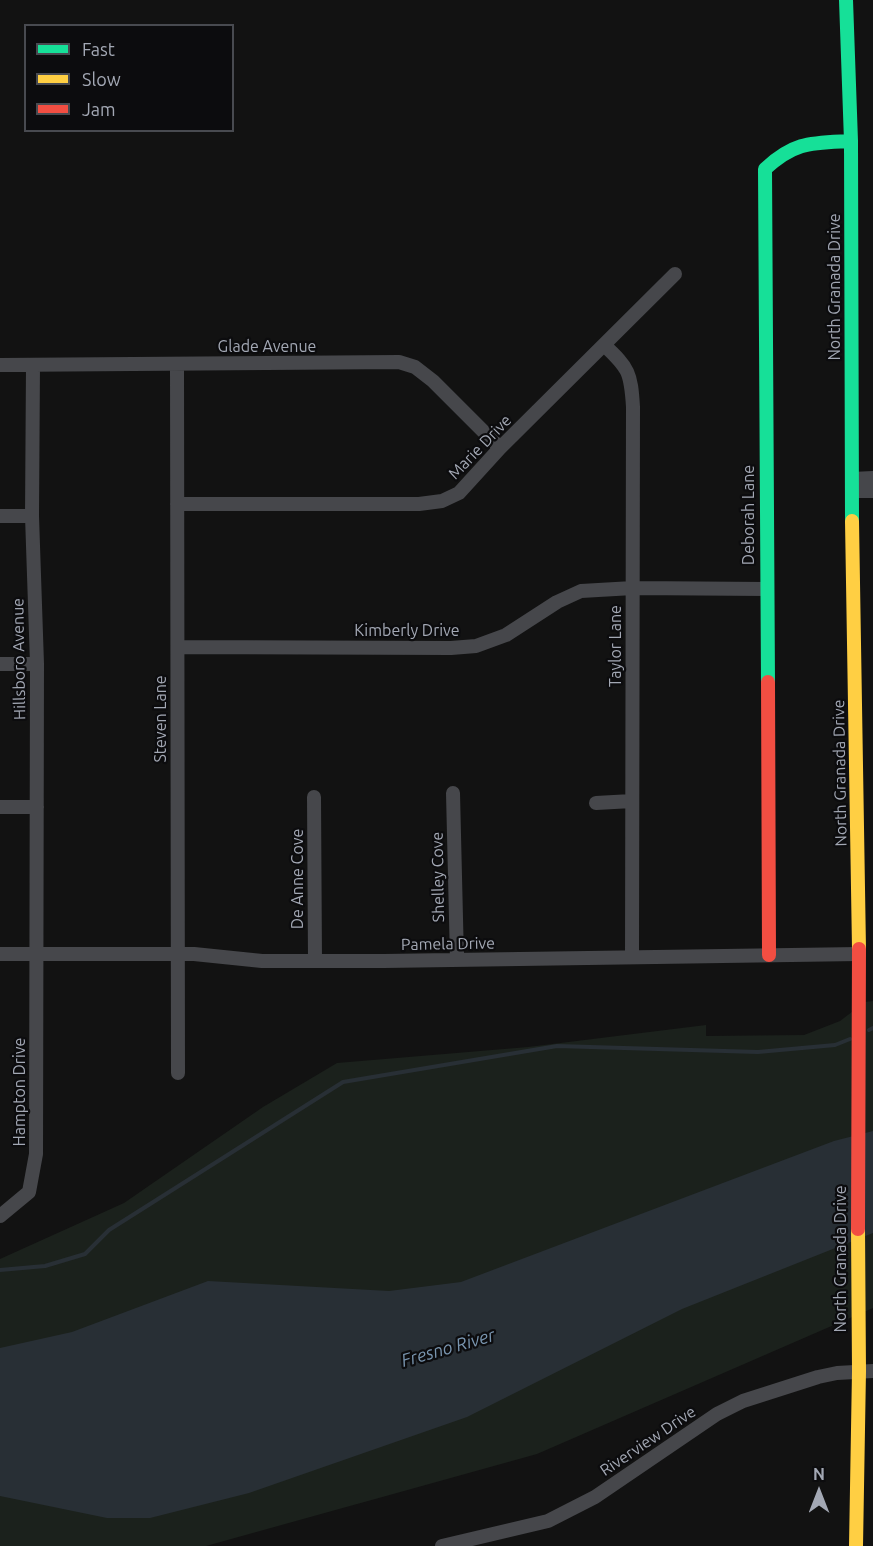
<!DOCTYPE html>
<style>
body{margin:0}
#map{position:relative;width:873px;height:1546px;overflow:hidden;background:#121212;font-family:Ubuntu,sans-serif}
canvas{display:block}
.legend{position:absolute;left:24px;top:24px;width:210px;height:108px;box-sizing:border-box;background:#0c0c0e;border:2px solid #484a50;margin:0;padding:8px 10px;list-style:none;font-size:18px;color:#a3a8b4}
.legend li{display:flex;align-items:center;gap:12px;height:30px}
.legend b{width:30px;border:2px solid #484a50}
.north{position:absolute;left:789px;top:1462px;width:60px;height:60px;-webkit-text-stroke:4px #0c0c0e;paint-order:stroke;rotate:0deg;font-size:16px;font-weight:700;line-height:24px;text-align:center;color:#a3a8b4}
.north::after{content:'';display:block;margin:auto;width:21px;height:27px;background:#a3a8b4;clip-path:polygon(50% 0,100% 100%,50% 72%,0 100%)}
</style>
<div id="map">
<canvas width="873" height="1546"></canvas>
<ul class="legend">
<li><b style="height:8px;background:#16e098"></b>Fast</li>
<li><b style="height:8px;background:#ffcf43"></b>Slow</li>
<li><b style="height:8px;background:#f24e42"></b>Jam</li>
</ul>
<div class="north">N</div>
</div>
<script>
const context = document.querySelector('canvas').getContext('2d');
context.lineJoin = 'round';
function fill(path, color) { context.fillStyle = color; context.fill(path, 'evenodd'); }
function stroke(path, color, width, dash) { context.strokeStyle = color; context.lineWidth = width; context.lineCap = dash ? 'butt' : 'round'; context.setLineDash(dash || []); context.stroke(path); }
function label(font, color, halo, rows, align = 'center') {
  context.font = font + ' Ubuntu,sans-serif'; context.lineWidth = 4.5; context.setLineDash([]); context.textBaseline = 'middle'; context.strokeStyle = halo; context.fillStyle = color; for (const [text, x, y, turn = 0] of rows) {
    context.save(); context.translate(x, y); context.rotate((+turn || 0) * Math.PI / 180); context.textAlign = isNaN(turn) ? turn : align; if (halo) context.strokeText(text, 0, 0); context.fillText(text, 0, 0); context.restore();
  }
}
fill(new Path2D(`
 M873,1001V1308L537,1454L206,1546H0V1259L124,1203L263,1107L337,1063L528,1047L706,1025V1036L804,1035L840,1021L865,1002Z`), '#1b211c');
fill(new Path2D(`
 M873,1131V1233L682,1309L467,1417L249,1493L150,1518H107L0,1496V1348L72,1332L208,1281L389,1291L461,1282L834,1141Z`), '#282f35');
stroke(new Path2D(`
 M869,1030L873,1028
 M0,1270L45,1266L85,1254L109,1230L343,1082L557,1046L758,1052L835,1045L850,1039`), '#282f35', 4);
stroke(new Path2D(`
 M604,345C629,368 631,373 633,407L632,957
 M177,364L178,1073
 M0,365L399,362L415,367L433,381L500,448
 M852,479L873,478
 M852,491H873
 M177,504H419L442,501L459,493L500,448L675,274
 M0,516H32
 M178,647L451,648L476,646L506,635L557,602L581,591L633,588L766,589
 M0,664H37
 M453,793L457,960
 M314,797L315,961
 M596,803L632,801
 M0,807H37
 M0,954H194L262,961H384L859,954
 M0,1216L29,1192L36,1154L37,664L32,516L33,365
 M442,1546L548,1521L595,1497L717,1414L743,1401L818,1377L837,1373L873,1371`), '#46474b', 14);
stroke(new Path2D(`
 M846,0L851,141L852,521
 M768,682L765,169C795,141 812,143 851,141`), '#16e098', 14);
stroke(new Path2D(`
 M852,521L859,949
 M856,1546L859,1371L858,1229`), '#ffcf43', 14);
stroke(new Path2D(`
 M768,682L769,955
 M858,1229L859,949`), '#f24e42', 14);
label('16px', '#a3a8b4', '#0c0c0e', [
 ["North Granada Drive",835,287,-90],
 ["Glade Avenue",267,347],
 ["Marie Drive",480,447,-46],
 ["Deborah Lane",749,515,-90],
 ["Kimberly Drive",407,631],
 ["Taylor Lane",616,646,-90],
 ["Hillsboro Avenue",19,659,-91],
 ["Steven Lane",161,719,-90],
 ["North Granada Drive",840,773,-91],
 ["Shelley Cove",438,877,-91],
 ["De Anne Cove",298,879,-90],
 ["Pamela Drive",448,944,-1],
 ["Hampton Drive",20,1092,-90],
 ["North Granada Drive",841,1259,-90],
 ["Riverview Drive",648,1441,-34]
]);
label('italic 18px', '#7995af', '#0c0c0e', [
 ["Fresno River",448,1348,-16]
]);
</script>
